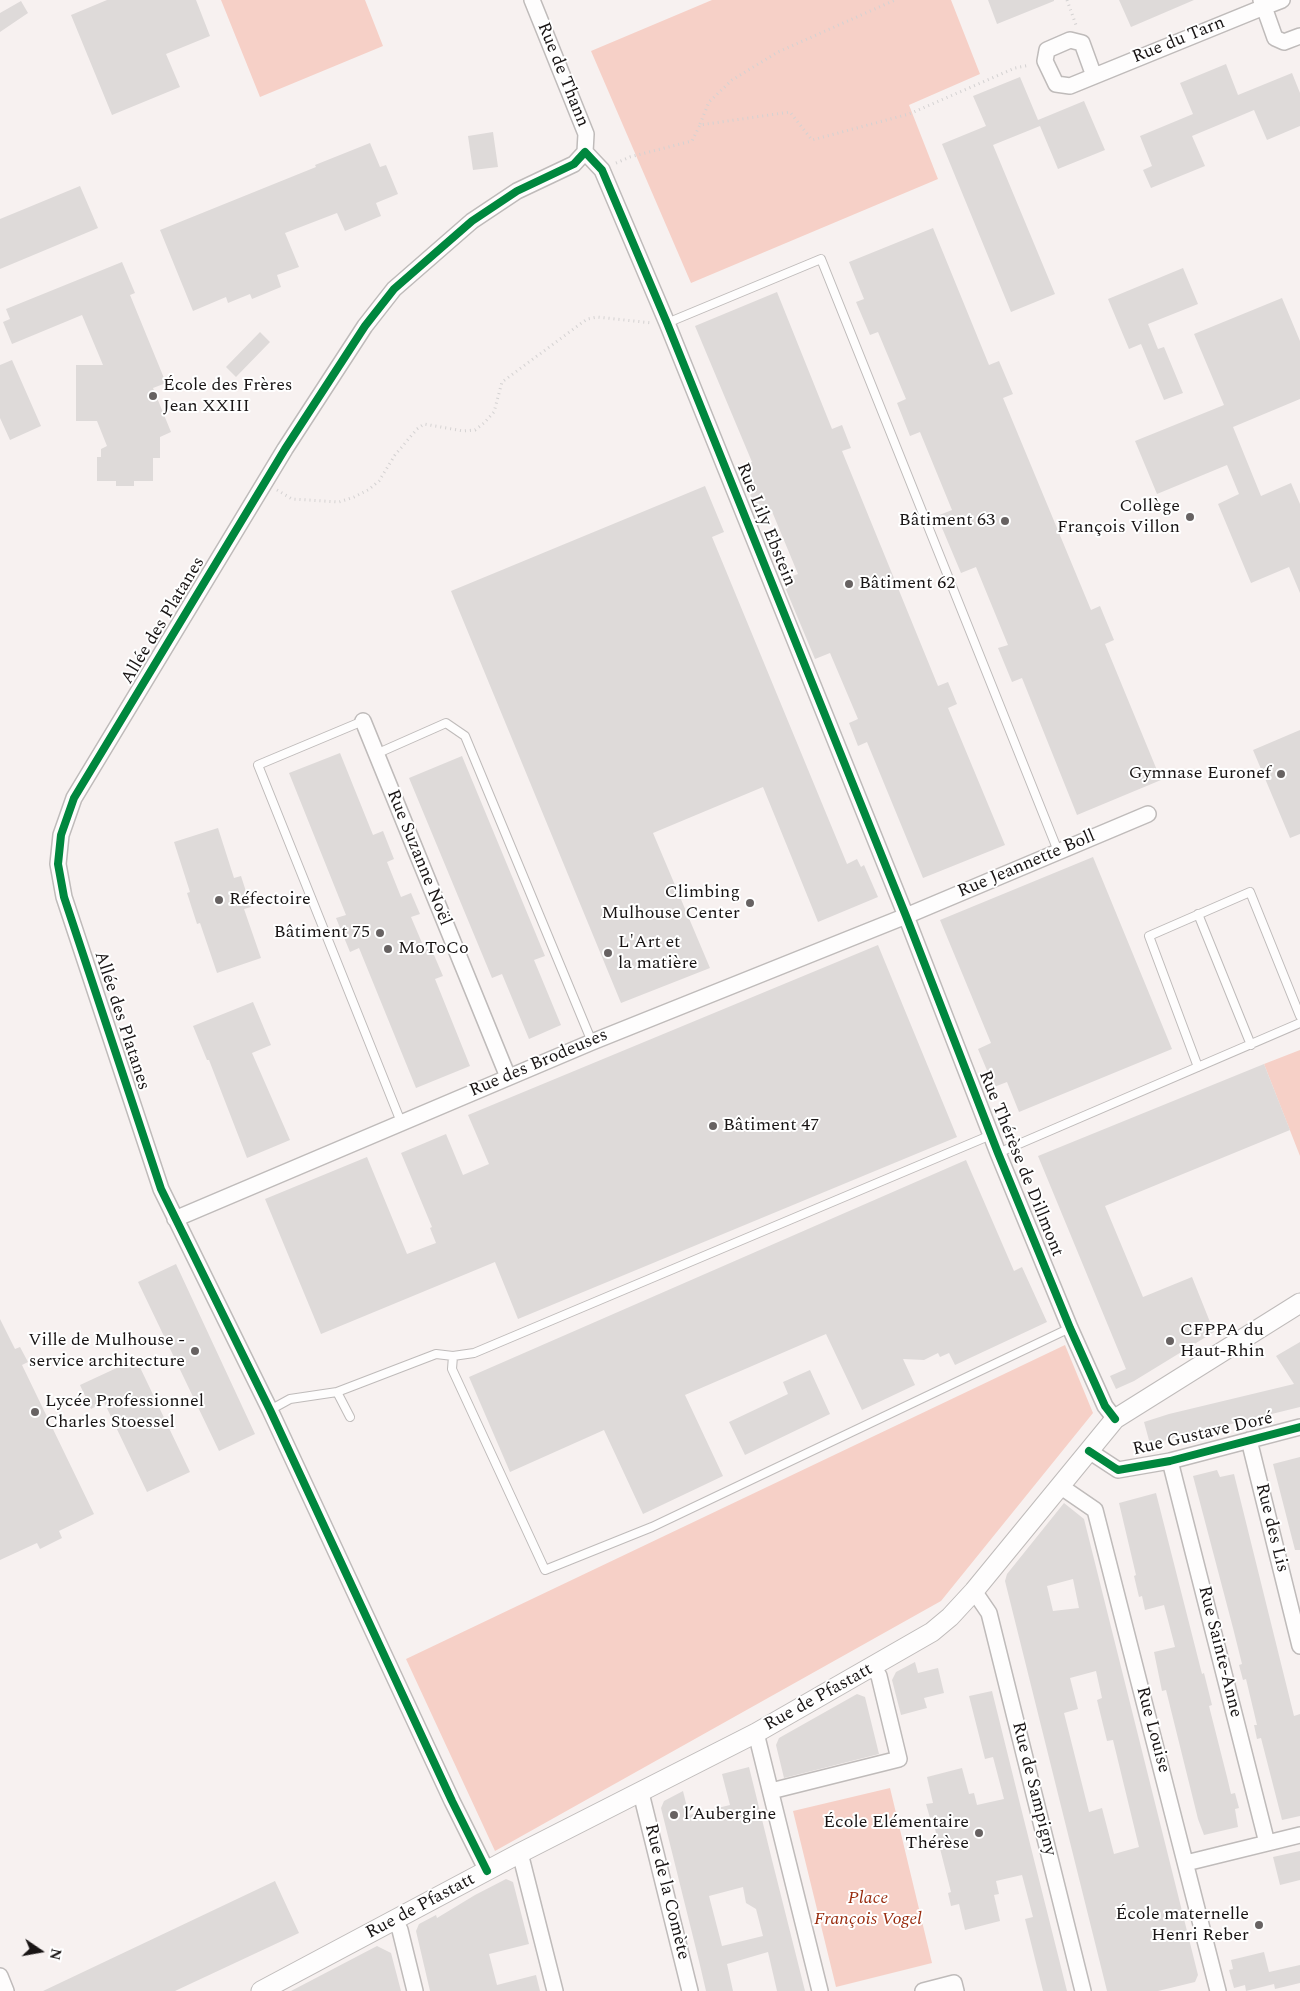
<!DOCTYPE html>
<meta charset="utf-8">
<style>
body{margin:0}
#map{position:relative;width:1300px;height:1991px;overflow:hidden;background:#f7f1f0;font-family:Spectral,serif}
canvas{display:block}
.north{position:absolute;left:15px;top:1926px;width:50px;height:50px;-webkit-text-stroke:4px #fff;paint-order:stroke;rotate:102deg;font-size:14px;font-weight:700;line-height:20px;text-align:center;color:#191515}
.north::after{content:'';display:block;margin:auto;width:18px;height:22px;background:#191515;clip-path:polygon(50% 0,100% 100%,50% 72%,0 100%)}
</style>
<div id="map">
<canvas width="1300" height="1991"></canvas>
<div class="north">N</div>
</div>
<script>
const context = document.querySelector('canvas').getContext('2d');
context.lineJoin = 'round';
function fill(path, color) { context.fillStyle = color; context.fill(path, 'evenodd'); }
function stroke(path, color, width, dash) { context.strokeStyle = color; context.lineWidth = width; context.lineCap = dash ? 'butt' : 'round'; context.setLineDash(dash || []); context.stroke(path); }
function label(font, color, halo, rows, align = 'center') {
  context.font = font + ' Spectral,serif'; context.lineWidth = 4; context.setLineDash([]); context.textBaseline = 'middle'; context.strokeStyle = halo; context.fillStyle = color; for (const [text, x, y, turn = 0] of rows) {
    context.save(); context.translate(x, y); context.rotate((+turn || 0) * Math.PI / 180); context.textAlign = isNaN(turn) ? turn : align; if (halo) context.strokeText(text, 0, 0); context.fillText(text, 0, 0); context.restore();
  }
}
fill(new Path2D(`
 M221,0H365L383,46L260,97Z
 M712,0H951L980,74L909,105L938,179L691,283L591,51Z
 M1300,1050V1156L1264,1064Z
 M1065,1345L1093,1413L941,1601L495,1851L406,1659Z
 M890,1788L932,1963L836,1987L793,1811Z`), '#f6d0c7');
fill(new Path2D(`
 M107,0H196L210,36L166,54L180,87L112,115L71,15Z
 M988,0H1054V1L997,24Z
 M1119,0H1194L1131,27Z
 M21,1L28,13L0,32V13Z
 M1226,64L1238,95L1292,73L1300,93V126L1267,140L1254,110L1216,126L1192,136L1205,166L1151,188L1143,170L1152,166L1140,136L1193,114L1180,83Z
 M1020,77L1038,120L1084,101L1105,150L1058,169L1040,126L993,145L1055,294L1011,312L942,144L986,126L973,96Z
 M493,132L498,167L473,170L468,136Z
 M370,143L380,167L386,165L398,194L376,203L381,216L345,231L337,213L285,233L299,267L277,275L281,287L252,299L250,294L228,303L226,297L193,311L160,230L316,167L315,165Z
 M80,186L98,228L0,269V219Z
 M933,228L989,365L999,361L1013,394L1003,398L1091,610L1100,606L1114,640L1105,644L1161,780L1077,815L1022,678L1012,682L998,648L1008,645L976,567L961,573L937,516L952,510L920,432L910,436L897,403L906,399L878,332L870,335L856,302L864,299L849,262Z
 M122,262L135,293L130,295L166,383L153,388L171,432L160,437V458H153V481H134V486H116V481H97V457H101V449L107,446L97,421H76V365H103L82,315L12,344L3,322L10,319L6,309Z
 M1183,268L1198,304L1148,324L1158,349L1164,347L1183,393L1164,400L1141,344L1129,349L1108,299Z
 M777,292L832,429L842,425L851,448L842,451L938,686L948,682L957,704L948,708L1005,845L923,878L867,742L858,746L849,723L858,719L830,653L815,659L782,580L798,574L771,509L758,515L748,489L752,488L743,466L752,462L695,326Z
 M1282,298L1300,341V399L1233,427L1261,496L1291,483L1300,504V593L1289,567L1251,583L1218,504L1239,494L1227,465L1157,494L1135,441L1224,405L1194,334Z
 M260,332L270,342L236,377L226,367Z
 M12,360L41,426L10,440L0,418V365Z
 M705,486L724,532L712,537L847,864L857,859L861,867L864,865L878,897L818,922L763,787L653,833L710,968L621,1003L451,591Z
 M1300,730V834L1290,838L1253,750Z
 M340,753L373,835L383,831L394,859L387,862L401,897L411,893L420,914L411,917L425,950L431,948L443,976L435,979L470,1066L416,1088L359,948L350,952L336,918L346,915L289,773Z
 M462,756L545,956L534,960L561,1025L529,1039L502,974L492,978L409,778Z
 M218,828L234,878L241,876L251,907L244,909L261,958L217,973L200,923L197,924L187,893L190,892L174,842Z
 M1093,857L1172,1049L1019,1112L1007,1082L994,1087L978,1049L991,1043L940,920Z
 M878,945L957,1137L518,1319L495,1262L321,1334L265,1199L367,1157L407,1254L436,1243L430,1228L432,1227L401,1153L446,1134L463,1175L489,1164L468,1115Z
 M253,1002L271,1045L252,1053L290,1140L247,1158L209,1060H207L193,1026Z
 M1264,1064L1290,1130L1105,1206L1143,1297L1192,1277L1214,1332L1134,1381L1116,1389L1110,1376L1126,1369L1038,1156Z
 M966,1160L1014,1271L1022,1267L1047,1322L955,1365L949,1353L940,1357L938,1353L924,1360L903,1359L915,1385L862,1410L826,1334L685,1395L723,1476L643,1514L604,1430L510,1472L469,1377Z
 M176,1264L255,1434L219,1451L138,1282Z
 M0,1319L15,1349L20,1347L28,1362L22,1365L94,1514L59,1531L62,1538L40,1549L37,1543L0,1560Z
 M1300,1342V1407L1150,1444L1144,1422L1169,1414L1294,1384L1276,1356Z
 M136,1359L190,1472L147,1492L104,1402L91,1409L80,1385Z
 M810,1370L830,1414L745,1455L729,1422L788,1394L783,1382Z
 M1300,1457V1550H1295L1273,1464Z
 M1217,1470L1220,1477L1234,1474L1294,1716L1300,1714V1816L1282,1820L1261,1738L1257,1739L1254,1725H1257L1246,1679L1243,1680L1239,1665L1242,1664L1233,1628L1193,1476Z
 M1156,1493L1202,1674L1204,1673L1212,1705L1209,1706L1227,1777L1231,1794L1235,1793L1239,1808L1235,1809L1238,1827L1204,1835L1198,1819L1166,1690L1162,1691L1154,1652L1175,1647L1164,1605L1145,1610L1142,1596L1139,1597L1134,1576L1136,1575L1119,1503Z
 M1064,1503L1084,1519L1198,1975L1195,1982L1158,1991H1107L1005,1581L1007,1574ZM1073,1579L1079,1608L1053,1611L1047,1586ZM1096,1671L1102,1698L1097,1700L1107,1741L1113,1740L1139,1847L1114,1854L1102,1808L1089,1812L1064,1713L1078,1709L1070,1678Z
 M915,1662L918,1673L938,1668L944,1693L924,1698L927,1708L901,1715L892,1680L896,1672Z
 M992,1691L1020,1804L1067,1991H1043L1025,1919L1033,1917L1022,1875L996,1881L999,1894L994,1895L1000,1921L965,1930L959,1904L951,1906L948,1893L951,1892L932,1817L930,1818L926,1804L933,1803L927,1777L962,1768L969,1794L974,1793L977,1805L1004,1799L993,1757L985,1759L969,1696Z
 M857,1694L865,1697L879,1754L784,1778L776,1745L779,1738Z
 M749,1767L772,1860L805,1991H777L768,1952L727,1964L733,1991H706L699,1961L661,1808L664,1801L683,1791L689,1815L730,1805L722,1774ZM743,1887L746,1903L756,1909L763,1936L722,1946L709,1896Z
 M1300,1851V1880L1280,1885L1273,1857Z
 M506,1879L513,1882L529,1944L489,1954L497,1985L536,1975L540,1991H430L416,1931L419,1924L436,1915L437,1918L475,1895Z
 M275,1881L299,1933L175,1991H43Z
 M377,1946L391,1953L401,1991H291Z
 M1264,1952L1269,1972L1300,1965V1983L1275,1989L1274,1984L1246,1991L1245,1985L1234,1988L1229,1970L1233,1969L1231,1960Z`), '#dedad9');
const service = new Path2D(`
 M667,323L821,259L1058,851
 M363,721L258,765L401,1122
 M376,754L446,723L465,736L592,1042
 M1198,914L1251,1045
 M1198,1067L1149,936L1250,892L1300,1016
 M998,1153L1300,1023
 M453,1356L452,1369L545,1570L652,1527L1070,1328
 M337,1392L350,1417
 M270,1410L290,1399L337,1392L436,1354L453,1356L474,1353L991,1135`);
const minor = new Path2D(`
 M532,0L586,134L585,152
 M1282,0L1264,7L1275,38L1284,42L1300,36
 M1094,76L1082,43L1070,40L1047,50L1045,61L1056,84L1070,86L1264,7L1261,0
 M585,152L602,170L667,323L906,916L998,1153L1070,1328L1105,1406L1115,1419
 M363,721L508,1077
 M175,1219L592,1042L906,916L1148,814
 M1249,1440L1300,1646
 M1089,1451L1118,1470L1170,1461L1300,1427
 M1170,1461L1267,1843
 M1060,1486L1095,1510L1218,1991
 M974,1591L989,1613L1083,1991
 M756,1733L820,1991
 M771,1791L899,1759L879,1676L873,1667
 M641,1793L690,1991
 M520,1853L555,1991
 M1186,1863L1300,1835
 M487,1871L452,1801L270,1410L161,1189L64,897L58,864L61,835L74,798L285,449L365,326L394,289L472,221L517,191L574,164L585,152
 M395,1921L400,1930L415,1991
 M0,1976L6,1991
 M923,1991L954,1983L956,1991`);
const tertiary = new Path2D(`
 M261,1991L520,1853L756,1733L932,1632L950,1617L974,1591L1115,1419L1300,1303`);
stroke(service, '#bfbbba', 10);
stroke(minor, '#bfbbba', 18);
stroke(tertiary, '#bfbbba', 21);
stroke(new Path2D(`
 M1067,0L1076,25
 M700,124L709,102L732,80L778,52L895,0
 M616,163L630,157L692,141L700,125L790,112L812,140L909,114L1015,68L1030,65
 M277,490L292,499L339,502L354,497L368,490L379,481L395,455L417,429L424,424L463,431L475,430L484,423L494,412L502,382L587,319L597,317L652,323`), '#d4d2d2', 3, [1, 4]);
stroke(service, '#fefdfd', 8);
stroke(minor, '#fefdfd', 15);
stroke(tertiary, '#fefdfd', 19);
stroke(new Path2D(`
 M1089,1451L1118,1470L1170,1461L1300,1427
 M487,1871L452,1801L270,1410L161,1189L64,897L58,864L61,835L74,798L285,449L365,326L394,289L472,221L517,191L574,164L585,152L602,170L667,323L906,916L998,1153L1070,1328L1105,1406L1115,1419`), '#00873e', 8);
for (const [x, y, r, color] of [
 [153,396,5,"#676262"],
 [1190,517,5,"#676262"],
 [1005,521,5,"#676262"],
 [849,584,5,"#676262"],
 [1281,774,5,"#676262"],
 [219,900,5,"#676262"],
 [750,903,5,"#676262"],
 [380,933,5,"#676262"],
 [388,949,5,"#676262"],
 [608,953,5,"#676262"],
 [713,1126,5,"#676262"],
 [1170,1341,5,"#676262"],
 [195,1351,5,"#676262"],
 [35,1412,5,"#676262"],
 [674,1815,5,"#676262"],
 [979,1833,5,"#676262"],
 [1259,1925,5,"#676262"]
]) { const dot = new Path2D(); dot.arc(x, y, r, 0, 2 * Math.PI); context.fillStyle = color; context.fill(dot); stroke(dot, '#fff', 2); }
label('18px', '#191515', '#fff', [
 ["Rue du Tarn",1179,41,-22],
 ["Rue de Thann",562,75,68],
 ["Rue Lily Ebstein",765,525,68],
 ["Allée des Platanes",164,621,-59],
 ["Rue Suzanne Noël",418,858,68],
 ["Rue Jeannette Boll",1027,865,-23],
 ["Allée des Platanes",121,1021,72],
 ["Rue des Brodeuses",539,1064,-23],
 ["Rue Thérèse de Dillmont",1020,1164,68],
 ["Rue Gustave Doré",1203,1435,-13],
 ["Rue des Lis",1271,1528,76],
 ["Rue Sainte-Anne",1219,1652,76],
 ["Rue de Pfastatt",819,1698,-29],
 ["Rue Louise",1152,1730,75],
 ["Rue de Sampigny",1033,1789,76],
 ["Rue de la Comète",666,1892,76],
 ["Rue de Pfastatt",421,1907,-28]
]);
label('18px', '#191515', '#fff', [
 ["École des Frères",163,386],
 ["Jean XXIII",163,407],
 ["Collège",1180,507,"right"],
 ["François Villon",1180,528,"right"],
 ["Bâtiment 63",995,521,"right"],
 ["Bâtiment 62",859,584],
 ["Gymnase Euronef",1271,774,"right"],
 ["Climbing",740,893,"right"],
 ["Mulhouse Center",740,914,"right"],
 ["Réfectoire",229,900],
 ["Bâtiment 75",370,933,"right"],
 ["L'Art et",618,943],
 ["la matière",618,964],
 ["MoToCo",398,949],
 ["Bâtiment 47",723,1126],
 ["CFPPA du",1180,1331],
 ["Haut-Rhin",1180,1352],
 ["Ville de Mulhouse -",185,1341,"right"],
 ["service architecture",185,1362,"right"],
 ["Lycée Professionnel",45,1402],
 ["Charles Stoessel",45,1423],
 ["l’Aubergine",684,1815],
 ["École Elémentaire",969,1823,"right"],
 ["Thérèse",969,1844,"right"],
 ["École maternelle",1249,1915,"right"],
 ["Henri Reber",1249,1936,"right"]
], 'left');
label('italic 18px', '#992b0e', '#fff', [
 ["Place",868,1899],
 ["François Vogel",868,1920]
]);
</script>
